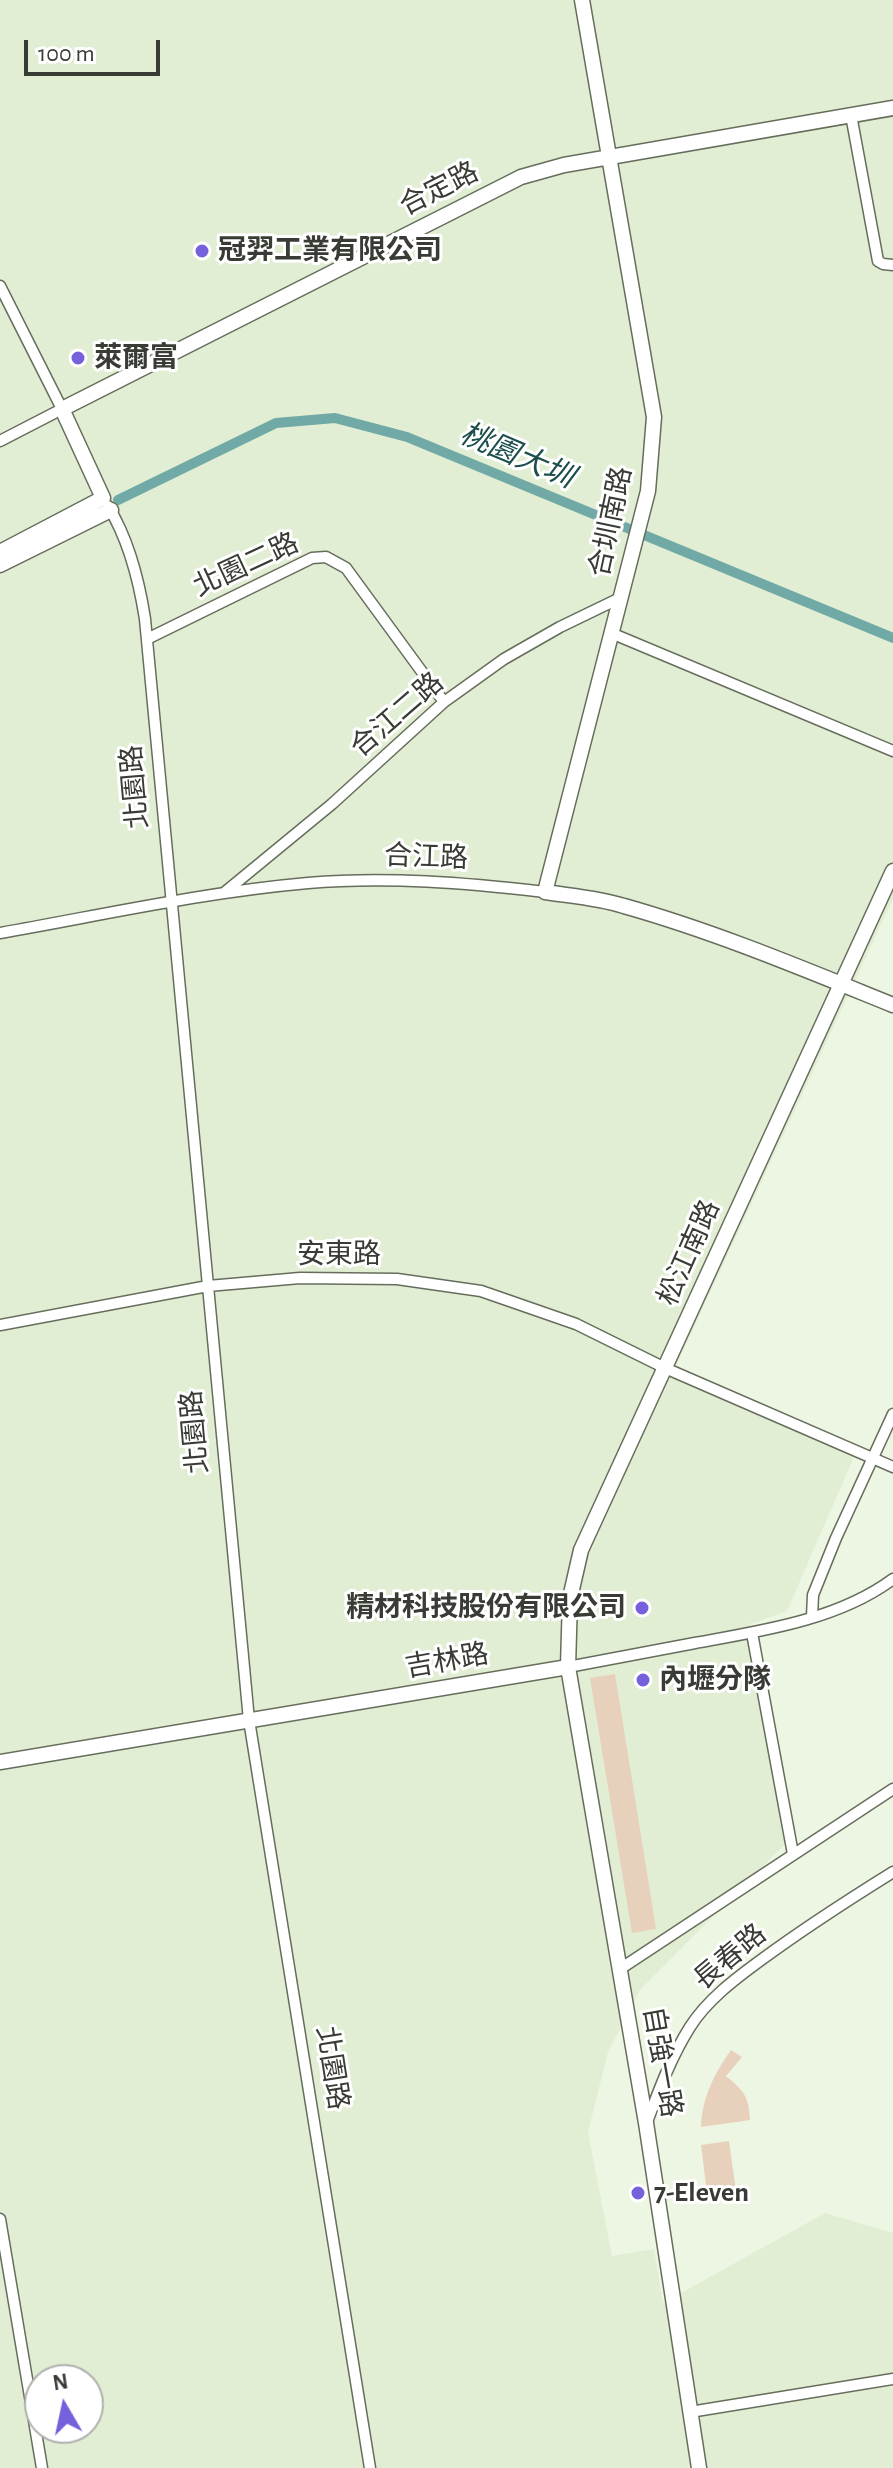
<!DOCTYPE html>
<meta charset="utf-8">
<style>
body{margin:0}
#map{position:relative;width:893px;height:2468px;overflow:hidden;background:#edf6e2;font-family:"Alegreya Sans",sans-serif}
canvas{display:block}
.north{position:absolute;left:24px;top:2364px;width:80px;height:80px;box-sizing:border-box;background:#fff;border:2px solid #afb1ae;border-radius:50%;rotate:351deg;font-size:22px;font-weight:700;line-height:32px;text-align:center;color:#383c34}
.north::after{content:'';display:block;margin:auto;width:28px;height:36px;background:#7561dc;clip-path:polygon(50% 0,100% 100%,50% 72%,0 100%)}
.scale{position:absolute;left:24px;top:40px;width:136px;height:36px;box-sizing:border-box;border:4px solid #383c34;border-top:0;padding-left:10px;font-size:24px;line-height:28px;white-space:nowrap;color:#383c34;-webkit-text-stroke:6px #fff;paint-order:stroke}
</style>
<div id="map">
<canvas width="893" height="2468"></canvas>
<div class="north">N</div>
<div class="scale">100 m</div>
</div>
<script>
const context = document.querySelector('canvas').getContext('2d');
context.lineJoin = 'round';
function fill(path, color) { context.fillStyle = color; context.fill(path, 'evenodd'); }
function stroke(path, color, width, dash) { context.strokeStyle = color; context.lineWidth = width; context.lineCap = dash ? 'butt' : 'round'; context.setLineDash(dash || []); context.stroke(path); }
function label(font, color, halo, rows, align = 'center') {
  context.font = font + ' "Alegreya Sans","Noto Sans TC",sans-serif'; context.lineWidth = 6; context.setLineDash([]); context.textBaseline = 'middle'; context.strokeStyle = halo; context.fillStyle = color; for (const [text, x, y, turn = 0] of rows) {
    context.save(); context.translate(x, y); context.rotate((+turn || 0) * Math.PI / 180); context.textAlign = isNaN(turn) ? turn : align; if (halo) context.strokeText(text, 0, 0); context.fillText(text, 0, 0); context.restore();
  }
}
fill(new Path2D(`
 M0,0H893V899L676,1366L857,1450L787,1611L751,1624L788,1841L640,1990L608,2052L588,2132L612,2256L654,2249L663,2303L825,2213L893,2233V2468H0ZM40,2380H88V2428H40Z`), '#e1eed3');
fill(new Path2D(`
 M615,1674L656,1929L632,1933L590,1678Z
 M731,2050L742,2057L726,2076C744,2091 749,2096 750,2120L701,2127C702,2098 714,2074 731,2050Z
 M729,2141L737,2198L708,2201L701,2145Z`), '#e7d1bd');
stroke(new Path2D(`
 M118,500L276,423L335,418L407,437L893,638`), '#70a9a5', 10);
const street = new Path2D(`
 M851,115L878,261L883,264L893,265
 M0,286L62,409L0,441
 M108,506C129,540 139,580 145,619L249,1720L370,2468
 M611,633L893,751
 M147,639L312,558L326,557L346,568L444,702
 M225,892L332,804L444,702L504,659L560,627L620,598
 M0,933C102,915 205,892 308,883C387,876 467,883 545,892
 M0,1325L208,1286L300,1278L397,1279L481,1291L576,1324L665,1368L893,1467
 M812,1617L813,1595L836,1538L893,1414
 M752,1633L793,1854
 M568,1667C610,1659 653,1651 695,1643C761,1631 838,1620 893,1579
 M620,1969L893,1789
 M647,2122C659,2090 671,2057 690,2027C707,2000 735,1979 761,1960C803,1929 848,1900 893,1872
 M0,2219L42,2468
 M690,2412L893,2379`);
const secondary = new Path2D(`
 M582,0L654,417L648,491L545,892C571,896 599,898 624,906C716,932 804,969 893,1005
 M0,552L103,498L62,409L521,177L564,165L893,108
 M0,565L111,510
 M0,1762L568,1667
 M699,2468L646,2123L568,1667L570,1598L581,1550L893,871`);
stroke(street, '#666d5c', 13);
stroke(secondary, '#666d5c', 17);
stroke(street, '#fff', 10);
stroke(secondary, '#fff', 14);
for (const [x, y, r, color] of [
 [202,251,8,"#7561dc"],
 [78,358,8,"#7561dc"],
 [642,1608,8,"#7561dc"],
 [643,1680,8,"#7561dc"],
 [638,2193,8,"#7561dc"]
]) { const dot = new Path2D(); dot.arc(x, y, r, 0, 2 * Math.PI); context.fillStyle = color; context.fill(dot); stroke(dot, '#fff', 3); }
label('28px', '#383c34', '#fff', [
 ["合定路",439,189,-27],
 ["合圳南路",611,522,-78],
 ["北園二路",246,565,-25],
 ["合江二路",397,715,-41],
 ["北園路",135,787,-95],
 ["合江路",426,857,2],
 ["松江南路",689,1253,-66],
 ["安東路",339,1255],
 ["北園路",195,1432,-95],
 ["吉林路",447,1661,-10],
 ["長春路",730,1957,-40],
 ["自強一路",662,2062,80],
 ["北園路",332,2068,81]
]);
label('bold 28px', '#383c34', '#fff', [
 ["冠羿工業有限公司",218,251],
 ["萊爾富",94,358],
 ["精材科技股份有限公司",626,1608,"right"],
 ["內壢分隊",659,1680],
 ["7-Eleven",654,2193]
], 'left');
label('italic 30px', '#1c4e4c', '#fff', [
 ["桃園大圳",517,456,23]
]);
</script>
